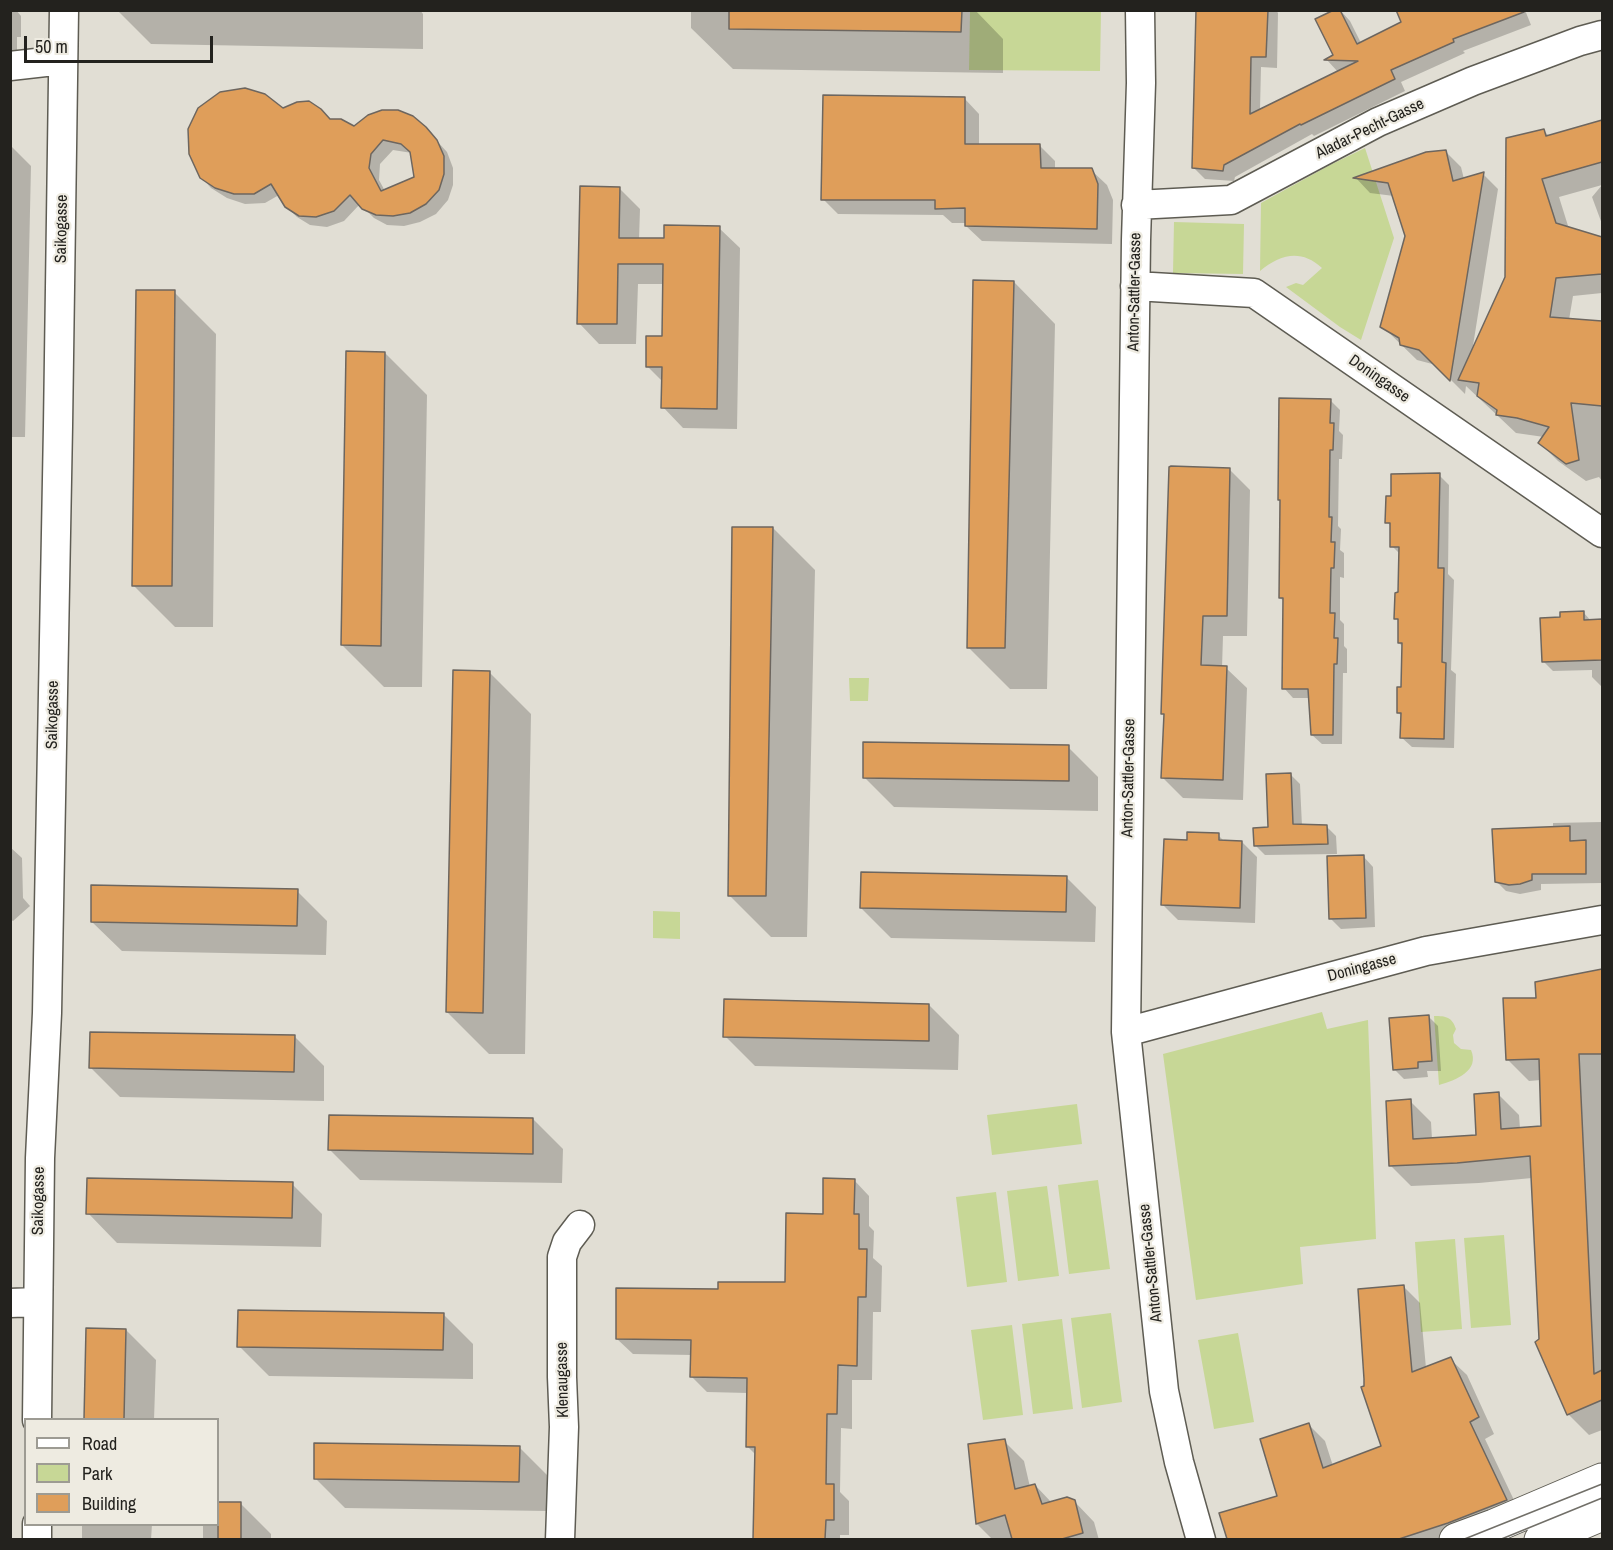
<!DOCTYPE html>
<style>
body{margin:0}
#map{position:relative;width:1613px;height:1550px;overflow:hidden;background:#e1ded4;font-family:"Archivo Narrow",sans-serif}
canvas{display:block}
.frame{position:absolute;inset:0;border:12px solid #23221e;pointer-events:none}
.legend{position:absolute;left:24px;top:1418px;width:195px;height:108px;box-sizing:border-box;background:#eeebe1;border:2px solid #9d9b93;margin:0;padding:8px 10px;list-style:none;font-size:18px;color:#23221e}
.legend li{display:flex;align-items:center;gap:12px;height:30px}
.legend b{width:30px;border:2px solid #9d9b93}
.scale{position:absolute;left:24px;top:36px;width:189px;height:27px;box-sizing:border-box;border:3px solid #23221e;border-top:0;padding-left:8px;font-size:18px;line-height:21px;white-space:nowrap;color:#23221e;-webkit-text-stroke:4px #eeebe1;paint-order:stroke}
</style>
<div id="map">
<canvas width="1613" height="1550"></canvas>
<div class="frame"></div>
<ul class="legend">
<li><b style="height:8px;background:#fff"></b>Road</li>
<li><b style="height:16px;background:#c7d796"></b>Park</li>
<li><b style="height:16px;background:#df9e5a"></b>Building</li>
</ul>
<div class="scale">50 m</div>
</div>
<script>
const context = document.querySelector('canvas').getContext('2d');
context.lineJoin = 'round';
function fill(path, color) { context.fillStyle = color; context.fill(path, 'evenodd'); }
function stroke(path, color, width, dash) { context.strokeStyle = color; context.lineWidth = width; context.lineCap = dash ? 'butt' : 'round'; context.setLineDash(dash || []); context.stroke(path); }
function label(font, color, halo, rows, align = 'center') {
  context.font = font + ' "Archivo Narrow",sans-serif'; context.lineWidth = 4.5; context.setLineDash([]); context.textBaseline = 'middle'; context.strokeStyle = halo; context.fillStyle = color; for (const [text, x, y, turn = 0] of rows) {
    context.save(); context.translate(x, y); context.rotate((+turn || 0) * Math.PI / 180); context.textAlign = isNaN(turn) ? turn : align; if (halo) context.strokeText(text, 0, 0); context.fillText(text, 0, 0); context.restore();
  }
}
fill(new Path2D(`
 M970,11H1101L1100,71L969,70Z
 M1365,148L1394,238L1361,340L1340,327L1286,287L1296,283L1303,285L1322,268C1301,249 1281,254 1260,271L1261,203L1330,165Z
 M1174,222L1244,224L1243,274L1173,273Z
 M849,678H869L868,701H850Z
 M653,911L680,912V939L653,938Z
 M1322,1012L1327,1029L1368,1020L1376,1239L1300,1247L1303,1284L1196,1300L1163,1054Z
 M1434,1016C1446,1016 1452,1017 1456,1029L1453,1035L1454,1043L1461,1049L1471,1050C1480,1071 1456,1080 1439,1085Z
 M1077,1104L1082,1144L992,1155L987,1115Z
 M1098,1180L1110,1269L1069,1274L1058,1185Z
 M1047,1186L1059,1276L1018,1281L1007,1191Z
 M996,1192L1007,1282L967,1287L956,1197Z
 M1504,1235L1511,1325L1471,1328L1464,1238Z
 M1455,1239L1462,1329L1421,1332L1415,1242Z
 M1111,1313L1122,1402L1082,1408L1071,1318Z
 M1062,1319L1073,1409L1033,1414L1022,1324Z
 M1012,1325L1023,1415L983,1420L971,1330Z
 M1238,1333L1254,1422L1214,1429L1198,1340Z`), '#c7d796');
fill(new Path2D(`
 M10,10H16L21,16V37H17V66H10Z
 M117,10H420L423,14V49L151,44Z
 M691,10H975L1003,39V73L733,69L691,28Z
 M1198,10H1276L1278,13L1277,68L1261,67L1260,110L1338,72L1327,60L1335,56L1340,10L1350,21L1361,43L1403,23L1397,10H1525L1531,25L1463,51L1465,53L1401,82L1405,91L1314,136L1312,134L1235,177L1234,181L1205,179L1194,168Z
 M964,98L979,114V146L1039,145L1055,161V170H1091L1107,185L1113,200L1112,244L982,241L966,226V223H952L943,215L838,214L823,199Z
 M283,110L354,128H425L447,152L453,168V185L448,200L436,214L420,222L404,226L387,225L374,218L360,204L344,221L327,227L310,225L297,217L287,207L279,195L265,203L245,204L227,198L211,188L201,177ZM393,150L412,153L416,178L385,191L379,180L380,164Z
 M1602,121V224L1592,197L1602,185L1559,197L1569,229L1602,239V293L1573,296L1569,320L1601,323L1602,316V481L1599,477L1586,481L1558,461L1540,443L1544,437L1516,433L1466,386L1465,394L1436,365L1417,360L1382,326L1406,236L1394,196L1370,193L1356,178L1426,154L1446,152L1461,167L1464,179L1483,174L1498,189L1472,352L1507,277L1544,131L1550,137Z
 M10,145L31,166L25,437H10Z
 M619,188L640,209L639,240L666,239L719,228L740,248L737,429L683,428L663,407V382L647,366L663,338L664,284H638L636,344H599L579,323Z
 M1014,282L1055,324L1047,689H1010L968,647Z
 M174,292L216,334L213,627H175L133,585Z
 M385,353L427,395L422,687H384L342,645Z
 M1330,400L1340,410L1339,431L1343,435L1342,459H1339L1338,526L1341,529L1340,550L1344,553V578L1340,577V620L1344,624V646L1347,649V673H1343L1342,744H1322L1312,735L1310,698H1293L1284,688L1285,602L1280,598L1282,502L1279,500Z
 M1230,470L1250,490L1247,636H1223L1222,668H1226L1247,688L1243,800L1183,798L1163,778L1165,715L1163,713Z
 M1439,475L1449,485L1448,574L1454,580L1451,670L1456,674L1454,748L1412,747L1401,737L1402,716L1398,713L1402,689L1403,647L1399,643L1400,622L1396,618L1400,594L1401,555L1392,546V527L1387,522L1392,498Z
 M773,528L815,570L807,937H771L729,895Z
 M1583,612L1593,623L1602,620V687L1592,677V670L1553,671L1543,661L1561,618Z
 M489,672L531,714L525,1054H489L447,1012Z
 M1068,747L1098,777V811L894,807L864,777Z
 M1290,774L1300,784L1302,826H1326L1336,836L1337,854L1265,855L1255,845L1270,829Z
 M1602,822V883L1541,884V890L1520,894L1506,891L1496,881L1553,828V823Z
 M1218,835L1225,842H1242L1257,857L1255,923L1178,920L1162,904L1188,841Z
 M10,847L22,858L23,898L30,906L13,921L10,919Z
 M1363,856L1373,867L1375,927L1341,929L1330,918Z
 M1066,877L1096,907L1095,942L891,938L861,908Z
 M297,891L327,921L326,955L122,951L92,922Z
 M1602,971V1430L1589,1435L1568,1414L1540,1339L1532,1178L1479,1183L1411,1186L1390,1165L1410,1101L1431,1122L1432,1139L1478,1136L1498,1094L1519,1115L1520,1129L1542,1128L1541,1080L1529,1081L1508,1060L1537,999V984Z
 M929,1005L959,1035L958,1070L755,1066L725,1036Z
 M1428,1016L1438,1026L1441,1071H1427L1428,1077L1404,1079L1394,1069Z
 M294,1036L324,1066V1101L120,1097L90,1067Z
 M533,1119L563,1149L562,1183L360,1180L330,1150Z
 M854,1180L869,1196V1226L874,1231L873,1258L882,1266L881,1312H873L872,1380H852V1429L841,1428L840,1492L849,1501V1535H840V1540H755L756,1455L747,1446L748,1393L707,1392L692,1377V1355L633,1354L617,1339L720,1291L786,1283L824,1215Z
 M292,1184L322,1214L321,1247L117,1243L88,1213Z
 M1403,1286L1420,1303L1426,1368L1450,1359L1467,1375L1494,1434L1485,1439L1522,1517L1461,1540H1228L1221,1514L1279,1497L1308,1424L1325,1441L1333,1466L1383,1446L1366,1388Z
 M443,1314L473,1344V1379L269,1376L239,1346Z
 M87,1330H126L156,1360L154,1420H85Z
 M1004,1441L1024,1461L1030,1487L1035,1485L1052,1503L1074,1501L1094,1522L1099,1540H1015L1014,1538L993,1540L977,1524Z
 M519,1447L549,1477L548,1511L345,1508L315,1478Z
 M218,1504H241L271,1534V1540H203V1524H218Z
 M82,1524H152L151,1540H82Z`), '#0003');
const building = new Path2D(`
 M729,10H962L961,32L729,29Z
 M1196,10H1268L1266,57H1251L1250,114L1358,61L1324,60L1333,55L1315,19L1334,10H1340L1357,44L1401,22L1396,10H1524V12L1453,39L1454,42L1391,70L1395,79L1301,125L1300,124L1224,165L1223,171L1192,168Z
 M245,88L265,94L283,108L297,102L309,101L321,109L330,119H341L354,126L368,115L382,110H398L413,116L426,127L437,140L444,156V174L439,190L426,204L410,213L393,216L376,215L362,209L350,195L334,211L316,217L299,216L285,207L271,184L254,194H234L215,188L200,178L189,154L188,129L198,108L220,92ZM383,140L401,144L410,152L414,177L381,191L369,168L371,154Z
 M823,95L965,97V144H1040L1041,168H1092L1098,184L1097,229L965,226V208L935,209V200H821Z
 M1602,120V162L1542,179L1556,223L1602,237V274L1556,278L1550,317L1602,321V406L1571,403L1579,460L1566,464L1538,443L1549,427L1517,418L1496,415L1497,410L1477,396L1479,383L1458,380L1505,277L1506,138L1544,129L1546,136Z
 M1446,150L1453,181L1484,172L1450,381L1419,350L1400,345L1399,338L1380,327L1405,236L1388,183L1353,178L1426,152Z
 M580,186L620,187L619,238H664V225L720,226L717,409L661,408L662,367H646V336H662L663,264H618L617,324H577Z
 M973,280L1014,281L1005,648H967Z
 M136,290H175L172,586H132Z
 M346,351L385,352L381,646L341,645Z
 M1279,398L1331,399L1330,423H1334L1333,450H1330L1329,517H1332L1331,542H1335L1334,568H1331L1330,613H1335L1334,638H1338L1337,664H1334L1333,735H1311L1308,689H1282L1283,598H1279L1280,500H1278Z
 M1171,466L1230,468L1227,616H1203L1201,665L1227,666L1223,780L1161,778L1164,714H1161L1169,467Z
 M1440,473L1438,568H1444L1442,662L1446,663L1444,739L1400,738L1401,713H1397V687H1401L1402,643H1398V619H1394L1395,593L1398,592L1399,547H1390V523H1385L1386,496H1391V474Z
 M732,527H773L766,896H728Z
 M1584,611V620L1602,619V660L1542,662L1540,618L1560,617V612Z
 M453,670L490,671L483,1013L446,1012Z
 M863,742L1069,745V781L863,778Z
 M1291,773L1293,824L1327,825L1328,844L1254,846L1253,828L1268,827L1266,774Z
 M1570,826V841L1586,840V874H1532V880L1520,884L1509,885L1495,882L1492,829Z
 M1187,832L1219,833V840L1242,841L1240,908L1161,905L1164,839L1187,840Z
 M1364,855L1366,918L1329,919L1327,856Z
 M861,872L1067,876L1066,912L860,908Z
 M91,885L298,889L297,926L91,922Z
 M1602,969V1054H1579L1594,1374L1602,1370V1400L1567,1415L1535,1342L1539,1339L1530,1156L1457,1163L1389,1166L1386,1101L1411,1099L1413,1139L1476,1135L1474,1094L1499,1092L1501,1129L1541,1126L1539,1059L1506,1060L1503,998H1536L1535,982Z
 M724,999L929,1004V1041L723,1037Z
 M1429,1015L1432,1061L1418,1062V1068L1393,1070L1389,1018Z
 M90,1032L295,1035L294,1072L89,1068Z
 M329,1115L533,1118V1154L328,1150Z
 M87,1178L293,1182L292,1218L86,1214Z
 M823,1178L855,1179L854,1214H859V1249H867L866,1297H858L857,1366L838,1365L837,1414H827L826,1484H834V1520H826L825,1539H753L755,1447H746L747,1378L690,1377L691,1340L616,1339V1288L718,1289V1282H785L786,1213L823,1214Z
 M1404,1285L1412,1372L1451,1357L1479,1417L1470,1422L1507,1500L1448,1523L1399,1539H1227L1219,1513L1277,1496L1260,1439L1309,1423L1323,1468L1381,1446L1361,1387L1364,1386V1379L1358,1289Z
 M238,1310L444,1313L443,1350L237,1347Z
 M86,1328L126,1329L124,1419H84Z
 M1005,1439L1015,1489L1035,1484L1042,1504L1067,1497L1075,1500L1083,1533L1062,1539H1012L1005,1515L976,1524L968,1444Z
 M314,1443L520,1446L519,1482L314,1479Z
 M218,1502H241V1539H218Z`);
fill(building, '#df9e5a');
stroke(building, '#6d665f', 1.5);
const street = new Path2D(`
 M1140,10L1141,83L1136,240L1126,1032L1164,1391L1179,1462L1201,1540
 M10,66L63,60
 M1136,205L1231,200L1378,122L1473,81L1580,41L1602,35
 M1135,286L1254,293L1602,533
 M1126,1032L1426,951L1602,920
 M10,1303L38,1302
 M37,1420L40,1158L47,1013L58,426L64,10
 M37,1540V1524
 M560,1540L564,1427L562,1377V1257L567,1242L580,1225`);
const secondary = new Path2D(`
 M1456,1540L1494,1526L1602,1480
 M1541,1540L1602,1514`);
stroke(street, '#5e5c53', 31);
stroke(secondary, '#5e5c53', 35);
stroke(street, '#fff', 28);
stroke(secondary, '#fff', 33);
stroke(new Path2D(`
 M1462,1540L1602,1484
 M1499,1540L1602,1498`), '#716f68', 1.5);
label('16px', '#23221e', '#eeebe1', [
 ["Aladar-Pecht-Gasse",1370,129,-26],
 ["Saikogasse",62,229,-89],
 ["Anton-Sattler-Gasse",1135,292,-89],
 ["Doningasse",1379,379,35],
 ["Saikogasse",53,715,-89],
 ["Anton-Sattler-Gasse",1129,778,-89],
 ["Doningasse",1362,968,-15],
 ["Saikogasse",39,1201,-89],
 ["Anton-Sattler-Gasse",1151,1263,-96],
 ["Klenaugasse",563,1380,-91]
]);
</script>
